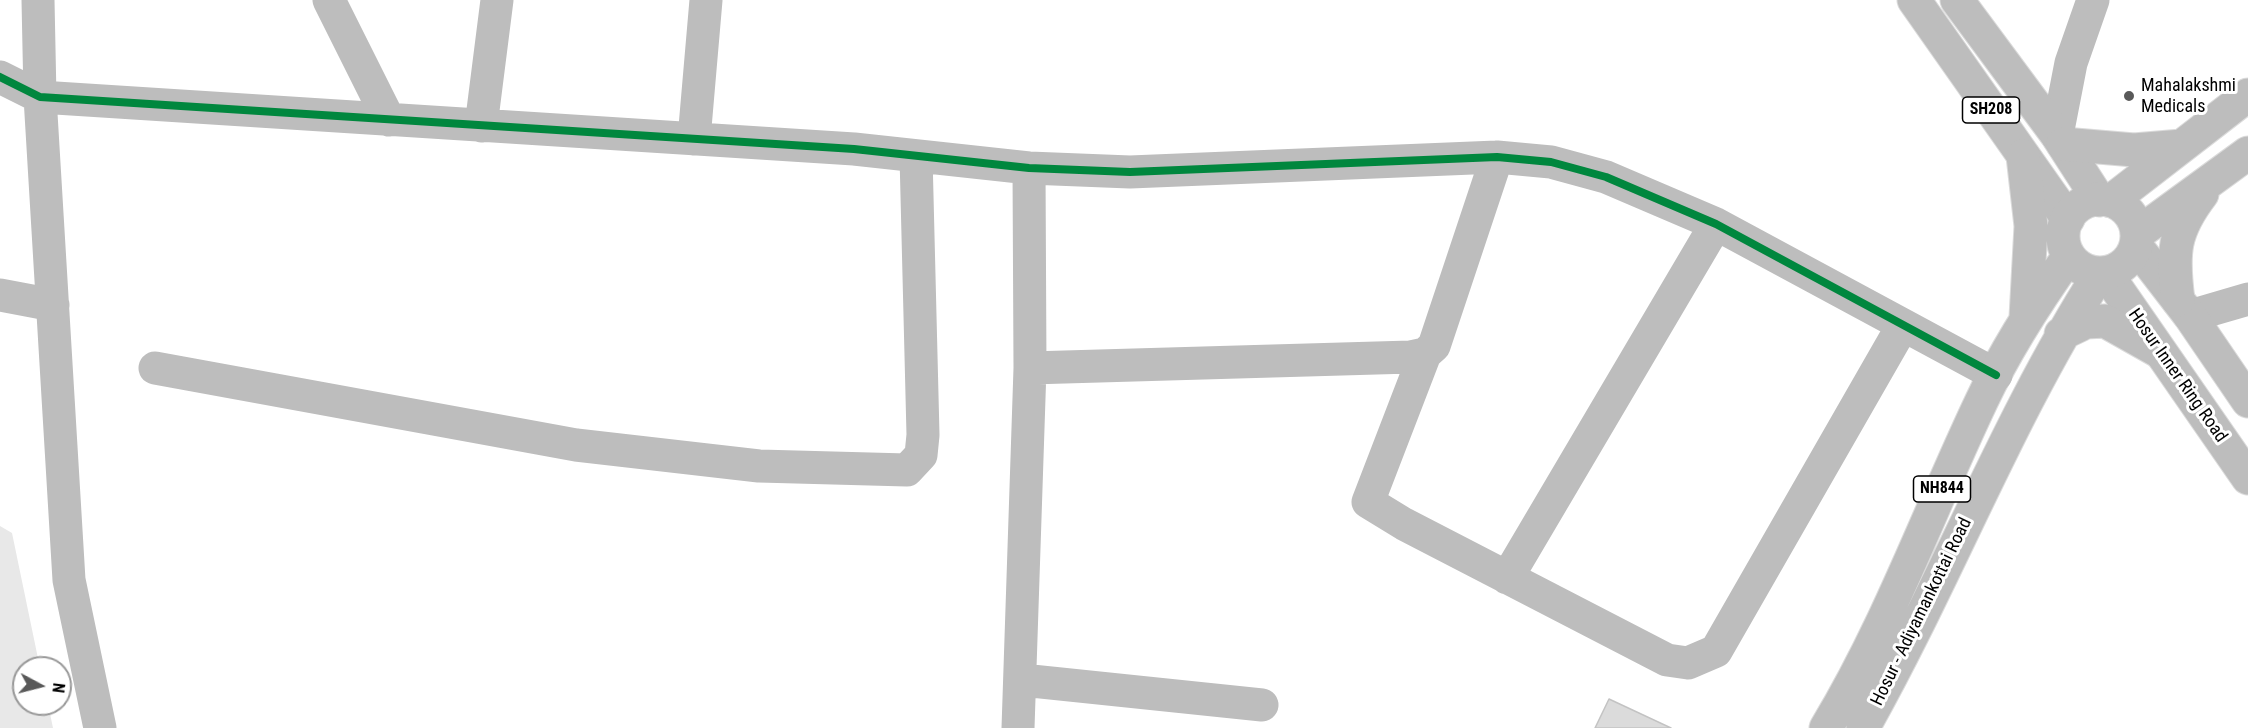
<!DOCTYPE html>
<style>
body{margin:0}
#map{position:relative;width:2248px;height:728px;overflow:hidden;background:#fff;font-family:"Roboto Condensed",sans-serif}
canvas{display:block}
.north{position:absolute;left:12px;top:656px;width:60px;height:60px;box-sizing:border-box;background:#fff;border:2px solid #999;border-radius:50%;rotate:97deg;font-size:16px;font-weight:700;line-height:24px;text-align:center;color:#000}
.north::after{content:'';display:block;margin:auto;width:21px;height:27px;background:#595959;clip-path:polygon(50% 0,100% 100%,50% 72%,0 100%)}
</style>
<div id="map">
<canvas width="2248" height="728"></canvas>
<div class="north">N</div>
</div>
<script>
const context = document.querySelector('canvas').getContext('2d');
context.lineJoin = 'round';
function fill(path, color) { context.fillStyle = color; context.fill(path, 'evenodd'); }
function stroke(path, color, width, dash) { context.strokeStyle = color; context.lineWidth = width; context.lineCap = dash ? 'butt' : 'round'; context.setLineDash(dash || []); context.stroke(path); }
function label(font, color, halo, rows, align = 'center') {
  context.font = font + ' "Roboto Condensed",sans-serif'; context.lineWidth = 6; context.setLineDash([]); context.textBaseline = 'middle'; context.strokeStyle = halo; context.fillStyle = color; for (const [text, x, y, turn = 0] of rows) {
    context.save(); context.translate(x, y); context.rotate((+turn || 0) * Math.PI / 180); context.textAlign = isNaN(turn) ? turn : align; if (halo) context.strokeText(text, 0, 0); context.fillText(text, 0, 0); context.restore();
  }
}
fill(new Path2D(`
 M0,526L12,533L40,668H24V704H48L53,728H0Z`), '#e8e8e8');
const building = new Path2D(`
 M1609,699L1671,728H1595Z`);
fill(building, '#dbdbdb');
stroke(building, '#c3c3c3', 1.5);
const major = new Path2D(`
 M1914,0L2068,219
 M1957,0L2057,135L2099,200
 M2136,246L2190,316L2248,401
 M2106,273L2248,478`);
const highway = new Path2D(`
 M2063,144L2134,150L2182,146
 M2023,156L2031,226L2026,317
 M2063 236a37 37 0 1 1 74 0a37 37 0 1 1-74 0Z
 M2111,201L2248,95
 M2137,234L2248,153
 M2178,300C2172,253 2173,232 2202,194
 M2061,334L2086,322L2105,321L2160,352
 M1826,728C1889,624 1930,509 1982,400C2006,349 2037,301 2069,256
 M1863,728C1947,579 2007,418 2100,273`);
stroke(major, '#dbdbdb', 35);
stroke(highway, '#dbdbdb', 35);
stroke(new Path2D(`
 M38,0L40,97L69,580L100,728
 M329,0L389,120
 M0,77L40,97L854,149L1029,168L1130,172L1497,157L1551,162L1606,177L1716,224L1996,375
 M481,126L497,0
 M2057,135L2071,63L2093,0
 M694,139L706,0
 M0,295L53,305
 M2190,316L2248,299
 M1425,354L1368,502L1404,524L1667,660L1688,663L1716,651L1903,325
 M155,368L576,445L759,466L907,470L921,455L923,435L916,156
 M1030,368L1411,357L1425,354L1434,346L1497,157
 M1507,578L1716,224
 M1022,680L1262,705
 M1018,728L1030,368L1029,168`), '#bdbdbd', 33);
stroke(major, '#bdbdbd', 33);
stroke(highway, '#bdbdbd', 33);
stroke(new Path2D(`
 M0,77L40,97L854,149L1029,168L1130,172L1497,157L1551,162L1606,177L1716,224L1996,375`), '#00873e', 8);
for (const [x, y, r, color] of [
 [2129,96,6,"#595959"]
]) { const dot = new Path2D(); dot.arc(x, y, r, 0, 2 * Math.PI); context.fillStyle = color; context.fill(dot); stroke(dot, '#fff', 2); }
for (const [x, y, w] of [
 [1991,110,57],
 [1942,489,57]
]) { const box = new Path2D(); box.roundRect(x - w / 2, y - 13, w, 26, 4.5); context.fillStyle = '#fff'; context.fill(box); stroke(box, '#000', 1.5); }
label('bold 16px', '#000', null, [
 ["SH208",1991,110],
 ["NH844",1942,489]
]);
label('18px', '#000', '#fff', [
 ["Mahalakshmi",2141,86],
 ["Medicals",2141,107]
], 'left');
label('18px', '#000', '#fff', [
 ["Hosur Inner Ring Road",2177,376,55],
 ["Hosur - Adiyamankottai Road",1922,612,-64]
]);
</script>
